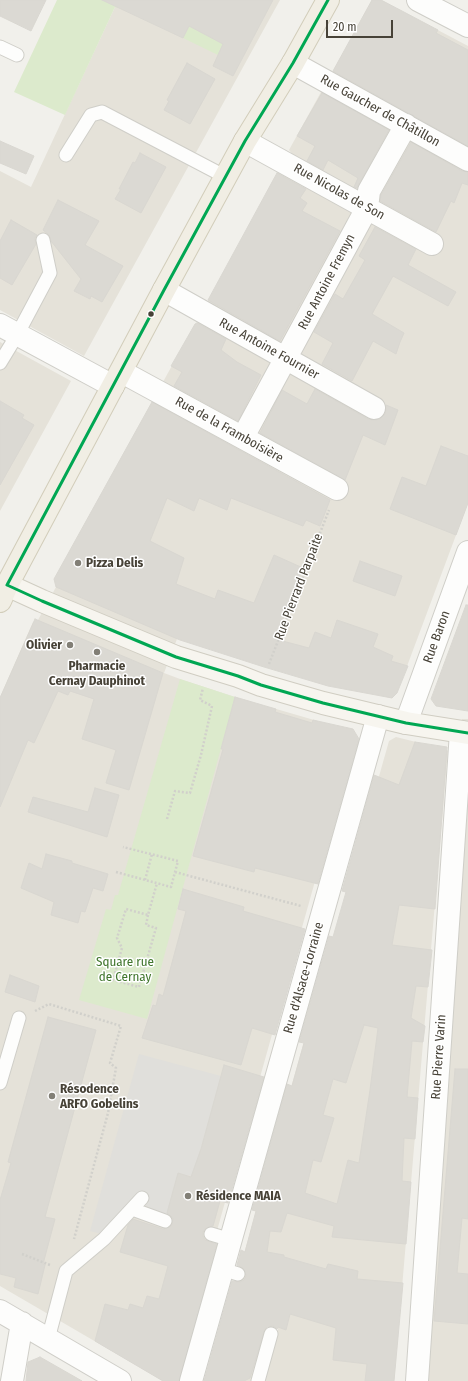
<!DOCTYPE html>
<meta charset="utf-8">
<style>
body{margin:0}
#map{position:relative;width:468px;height:1381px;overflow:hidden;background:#f1f0eb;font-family:"Fira Sans Condensed",sans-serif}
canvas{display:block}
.scale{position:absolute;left:326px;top:20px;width:67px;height:18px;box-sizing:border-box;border:2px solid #474237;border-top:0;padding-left:5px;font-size:12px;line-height:14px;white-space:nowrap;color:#474237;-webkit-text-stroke:3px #fff;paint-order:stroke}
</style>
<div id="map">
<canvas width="468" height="1381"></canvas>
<div class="scale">20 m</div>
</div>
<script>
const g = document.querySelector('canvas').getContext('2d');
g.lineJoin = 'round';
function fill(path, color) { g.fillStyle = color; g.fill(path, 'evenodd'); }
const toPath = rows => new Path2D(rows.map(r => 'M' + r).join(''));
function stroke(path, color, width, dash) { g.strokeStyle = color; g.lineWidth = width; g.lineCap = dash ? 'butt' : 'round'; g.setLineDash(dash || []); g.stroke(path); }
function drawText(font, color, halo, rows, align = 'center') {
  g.font = font + ' "Fira Sans Condensed",sans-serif'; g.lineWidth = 3; g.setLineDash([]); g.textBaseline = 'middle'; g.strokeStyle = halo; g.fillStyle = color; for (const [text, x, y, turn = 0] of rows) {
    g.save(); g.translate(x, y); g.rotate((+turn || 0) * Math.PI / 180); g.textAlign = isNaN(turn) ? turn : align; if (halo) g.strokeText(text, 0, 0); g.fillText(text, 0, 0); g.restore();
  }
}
fill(toPath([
 [102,0,280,0,84,356,0,310,0,171,31,187,115,7],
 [372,0,381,0,468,46,468,503,397,693,392,698,325,685,177,639,164,673,180,679,235,697,321,722,353,729,356,735,204,1277,163,1381,0,1286,0,697,33,622,38,620,56,587,54,579,195,324,200,322,209,304,208,301,278,171,293,155,289,150,321,92,327,90,330,77],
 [0,342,71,381,0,511],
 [462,719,468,719,468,1381,423,1381],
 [396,737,424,744,444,747,448,751,394,1381,263,1381,278,1329,267,1326,252,1381,208,1381,389,741]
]), '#e5e2d9');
fill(toPath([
 [57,0,122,0,118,8,115,7,65,115,14,92],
 [194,0,216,19,207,35,223,44,218,55,183,38,197,11],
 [180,679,235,697,147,1019,79,1000,106,909,111,910,115,895,118,895]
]), '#dceacc');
fill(toPath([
 [139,1054,221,1076,193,1176,178,1174,167,1215,138,1210,114,1237,90,1231]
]), '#e0dfdb');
const building = toPath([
 [0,0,46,0,31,31,0,16,0,0],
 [102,0,273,0,233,76,213,66,223,44,189,26,183,38,102,0],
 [372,0,381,0,402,11,438,30,436,33,468,50,468,146,333,71,372,0],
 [187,63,215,79,190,124,164,110,169,101,167,100,187,63],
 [322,93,389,130,357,188,354,187,358,178,328,160,323,170,307,161,315,146,297,136,322,93],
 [0,141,34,156,26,174,0,163,0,141],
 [411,142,462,171,468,172,468,185,462,183,454,203,451,201,436,232,380,201,381,195,411,142],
 [140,153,166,167,141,213,115,199,121,189,119,189,133,162,135,163,140,153],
 [277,173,306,189,300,198,307,203,302,211,340,231,280,341,208,300,277,173],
 [58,200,99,221,85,245,123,266,102,302,91,296,90,299,74,291,81,279,51,241,49,235,43,230,58,200],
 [11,220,37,235,35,238,36,244,12,285,0,278,0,241,11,220],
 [375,227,416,249,408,265,456,292,448,306,393,276,372,314,404,333,400,342,396,354,373,341,352,381,322,364,333,343,314,332,335,294,343,299,365,260,359,256,375,227],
 [197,323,226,339,221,350,237,362,261,375,238,421,174,386,182,372,171,366,195,324,197,323],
 [315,389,368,419,374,420,380,419,385,414,386,408,386,405,398,410,385,445,363,435,345,480,260,433,282,390,307,404,315,389],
 [0,401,24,415,22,418,34,425,0,485,0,401],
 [152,402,330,500,320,526,306,520,303,526,231,498,227,510,199,498,194,511,167,498,150,541,184,558,176,584,215,599,218,590,254,603,274,555,303,568,275,639,309,648,315,632,331,638,337,620,378,634,373,647,393,656,391,661,408,666,397,693,392,698,328,686,264,667,180,640,56,587,54,579,152,402],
 [441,446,468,456,468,503,456,535,390,509,402,477,426,486,441,446],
 [360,561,402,576,395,596,353,581,360,561],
 [466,605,468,605,468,711,436,706,431,699,466,605],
 [35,619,163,673,129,790,106,783,116,750,82,739,94,699,70,691,68,695,58,691,34,743,28,740,0,807,0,698,35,619],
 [235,697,276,709,275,712,312,723,313,720,353,729,359,739,318,884,255,868,254,872,193,856,223,749,221,749,235,697],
 [415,742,447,747,435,909,399,905,392,945,432,950,428,987,416,986,411,1018,425,1026,423,1042,412,1041,407,1097,418,1098,415,1139,404,1138,402,1181,411,1182,406,1244,332,1237,334,1226,287,1213,281,1232,270,1231,267,1252,284,1255,284,1257,326,1269,328,1264,358,1271,357,1279,403,1283,394,1381,365,1381,367,1364,333,1360,336,1328,290,1314,286,1330,278,1327,277,1329,273,1326,267,1327,265,1329,250,1378,244,1381,204,1381,232,1281,240,1282,244,1280,246,1276,244,1269,237,1265,241,1250,245,1252,256,1211,252,1210,287,1084,292,1086,304,1043,299,1042,329,936,333,937,346,892,342,891,374,775,399,785,415,742],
 [364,1025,378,1028,370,1090,359,1163,348,1160,337,1204,305,1193,313,1160,321,1162,334,1118,323,1115,333,1079,346,1083,364,1025],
 [95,788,119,795,107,837,28,812,33,797,88,812,95,788],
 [46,854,72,861,72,863,108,874,103,891,93,888,85,912,81,911,78,923,51,915,54,902,21,888,29,863,42,869,46,854],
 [183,889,244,907,243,911,305,929,275,1035,252,1028,241,1065,142,1038,153,1005,156,1006,159,994,163,996,186,911,178,909,183,889],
 [10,975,39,986,35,1002,5,992,10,975],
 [48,1017,96,1030,45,1217,55,1219,43,1264,45,1265,38,1294,14,1287,16,1278,0,1274,0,1200,11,1163,8,1162,48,1017],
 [224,1065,264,1077,228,1203,220,1201,213,1226,206,1228,203,1232,203,1236,205,1240,217,1244,179,1381,163,1381,95,1341,105,1304,128,1310,130,1304,143,1308,147,1296,159,1299,168,1266,120,1252,128,1225,133,1219,163,1229,170,1227,172,1224,173,1219,171,1216,167,1213,178,1173,191,1177,201,1149,224,1065],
 [455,1069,468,1069,468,1219,462,1218,457,1273,468,1274,468,1324,434,1321,455,1069],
 [40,1357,82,1381,26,1381,28,1362,40,1357]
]);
fill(building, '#dbd9d3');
stroke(building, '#d9d7d1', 1);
const service = toPath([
 [0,47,17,55],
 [66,155,91,115,102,112,226,177],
 [0,363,17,335,50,273,43,240],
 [0,1083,19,1018],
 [132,1209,165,1221],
 [211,1234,231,1240],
 [222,1269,238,1274],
 [48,1339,66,1271,104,1239,142,1198],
 [258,1381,271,1334]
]);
const minor = toPath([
 [418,0,468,26],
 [293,63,468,160],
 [245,141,432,244],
 [164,290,374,408],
 [0,325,113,386],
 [122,372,337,489],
 [243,437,367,208,369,191,406,125],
 [406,723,468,552],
 [0,1311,120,1381],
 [12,1381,22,1323],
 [191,1381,378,716],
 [417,1381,461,732]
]);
const secondary = toPath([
 [7,585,42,601,176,657,238,676,261,685,323,703,406,723,468,733]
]);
const primary = toPath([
 [0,601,7,585,164,290,245,141,293,63,328,0]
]);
stroke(service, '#cfcec8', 15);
stroke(minor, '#cfcec8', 24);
stroke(secondary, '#d0cdc2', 24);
stroke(primary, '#d2cdba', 24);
stroke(toPath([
 [269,664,329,510],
 [167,819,175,791,190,793,201,755,212,706,200,700,203,688],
 [116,872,171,887,175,872,178,861,123,847],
 [175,872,301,906],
 [145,880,152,854],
 [148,915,146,925,156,928,139,987,113,980,122,948,117,938,126,909,148,915,157,883],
 [35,1011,49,1004,121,1026,110,1063,116,1068,108,1113,74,1239],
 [22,1254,50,1265]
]), '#d1d0cb', 2.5, [2, 2]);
stroke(service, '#fdfdfc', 13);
stroke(minor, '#fdfdfc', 22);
stroke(secondary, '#f7f5ef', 22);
stroke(primary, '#f1eee4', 22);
stroke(toPath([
 [7,585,164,290,245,141,293,63,328,0],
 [7,585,42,601,176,657,238,676,261,685,323,703,406,723,468,733]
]), '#00a753', 3);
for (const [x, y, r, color] of [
 [151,314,3.5,"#474237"],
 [78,563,4,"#827f76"],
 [70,645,4,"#827f76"],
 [97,652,4,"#827f76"],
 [52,1096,4,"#827f76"],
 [188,1196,4,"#827f76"]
]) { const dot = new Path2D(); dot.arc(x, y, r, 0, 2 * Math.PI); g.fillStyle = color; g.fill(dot); stroke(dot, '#fff', 1.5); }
drawText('13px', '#474237', '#fff', [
 ["Rue Gaucher de Châtillon",380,111,29],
 ["Rue Nicolas de Son",339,192,29],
 ["Rue Antoine Fremyn",327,282,-62],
 ["Rue Antoine Fournier",269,349,29],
 ["Rue de la Framboisière",229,430,29],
 ["Rue Pierrard Parpaite",299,587,-69],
 ["Rue Baron",437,637,-70],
 ["Rue d'Alsace-Lorraine",304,978,-74],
 ["Rue Pierre Varin",439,1057,-86]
]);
drawText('bold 13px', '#474237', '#fff', [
 ["Pizza Delis",86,563],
 ["Olivier",62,645,"right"],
 ["Pharmacie",97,666,"center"],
 ["Cernay Dauphinot",97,681,"center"],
 ["Résodence",60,1089],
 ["ARFO Gobelins",60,1104],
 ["Résidence MAIA",196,1196]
], 'left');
drawText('13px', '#41762d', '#fff', [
 ["Square rue",125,962],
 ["de Cernay",125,977]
]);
</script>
